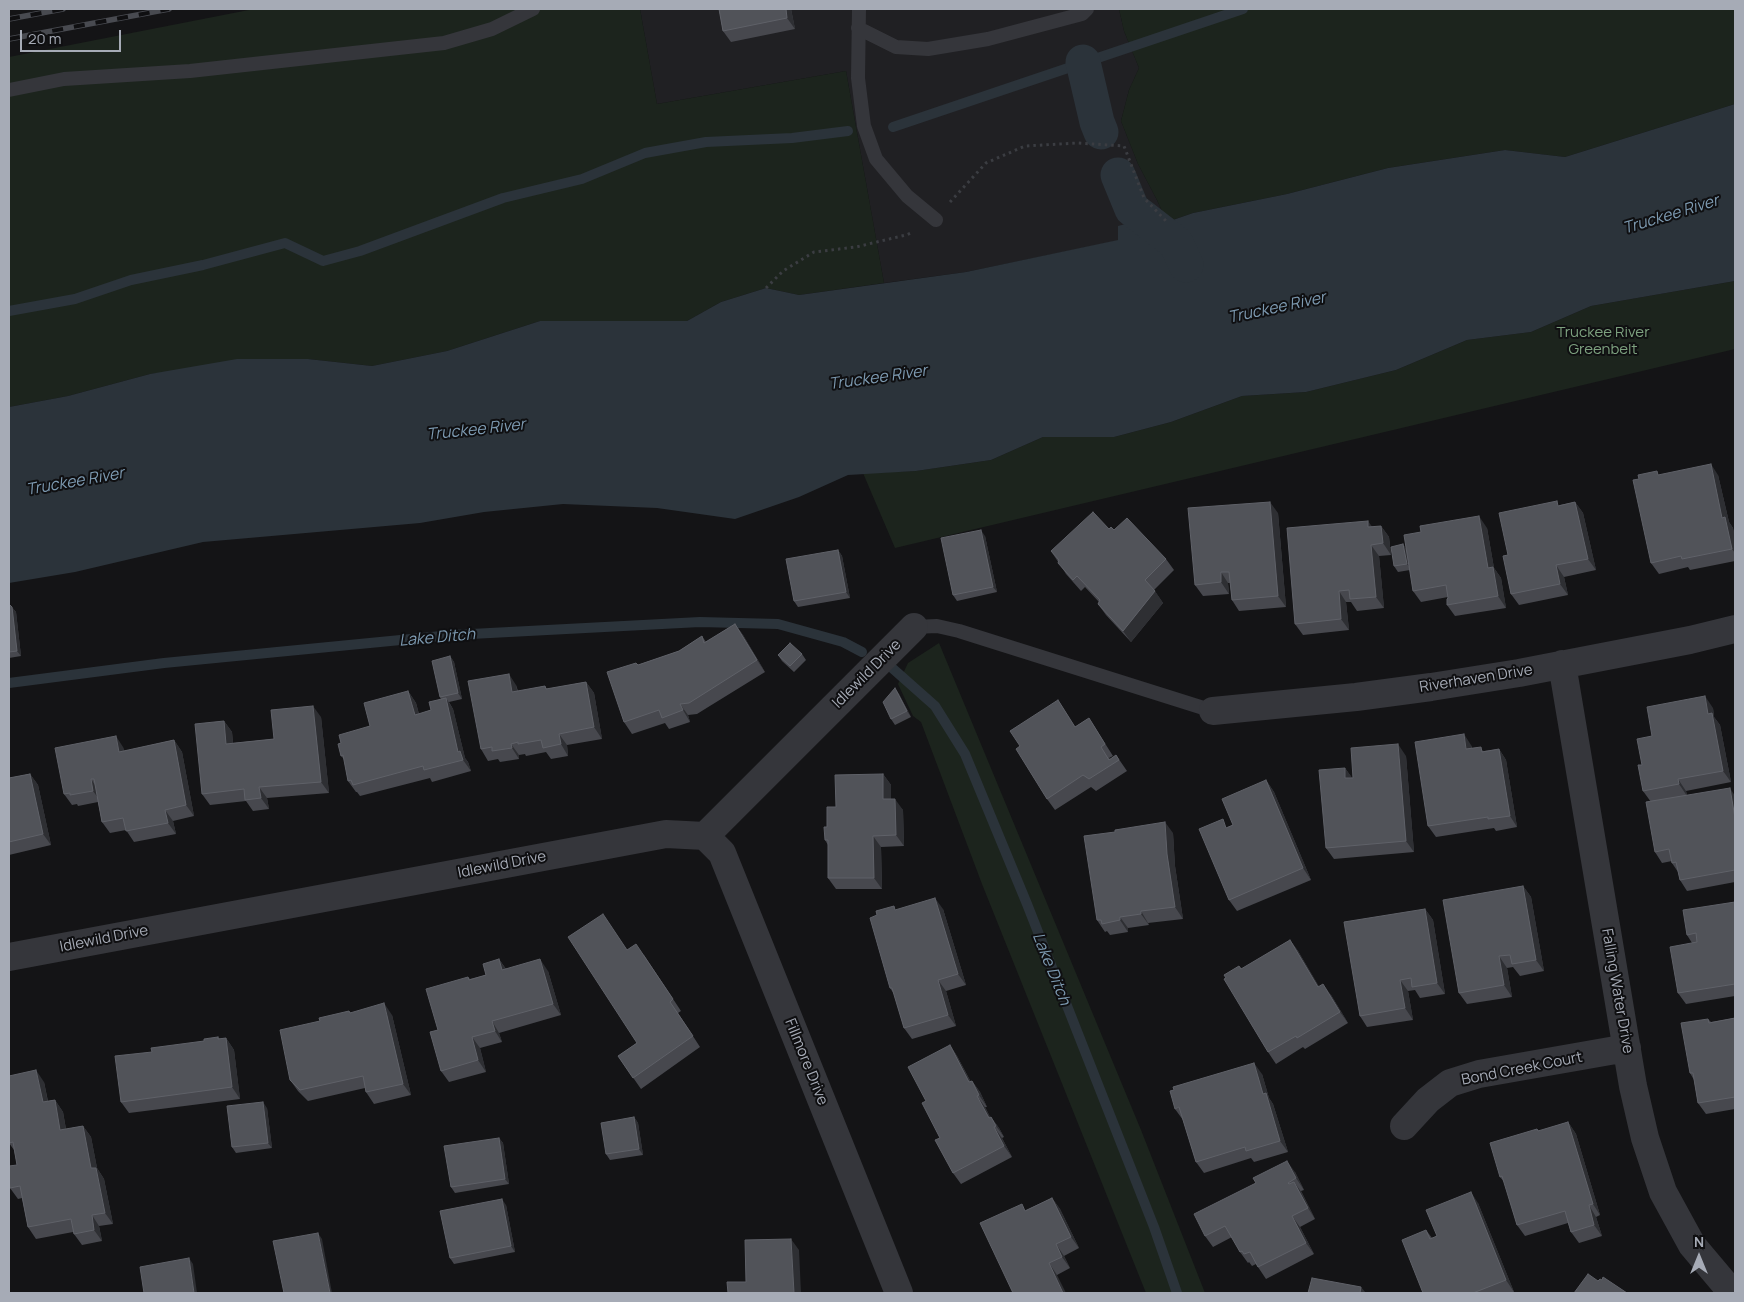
<!DOCTYPE html>
<style>
body{margin:0}
#map{position:relative;width:1744px;height:1302px;overflow:hidden;background:#141416;font-family:Manrope,sans-serif}
canvas{display:block}
.frame{position:absolute;inset:0;border:10px solid #a6abb6;pointer-events:none}
.north{position:absolute;left:1674px;top:1232px;width:50px;height:50px;-webkit-text-stroke:4px #0f0f11;paint-order:stroke;rotate:0deg;font-size:14px;font-weight:700;line-height:20px;text-align:center;color:#a6abb6}
.north::after{content:'';display:block;margin:auto;width:18px;height:22px;background:#a6abb6;clip-path:polygon(50% 0,100% 100%,50% 72%,0 100%)}
.scale{position:absolute;left:20px;top:30px;width:101px;height:22px;box-sizing:border-box;border:2px solid #a6abb6;border-top:0;padding-left:6px;font-size:15px;line-height:18px;white-space:nowrap;color:#a6abb6;-webkit-text-stroke:4px #0f0f11;paint-order:stroke}
</style>
<div id="map">
<canvas width="1744" height="1302"></canvas>
<div class="frame"></div>
<div class="north">N</div>
<div class="scale">20 m</div>
</div>
<script>
const g = document.querySelector('canvas').getContext('2d');
g.lineJoin = 'round';
function fill(path, color) { g.fillStyle = color; g.fill(path, 'evenodd'); }
const toPath = rows => new Path2D(rows.map(r => 'M' + r).join(''));
function stroke(path, color, width, dash) { g.strokeStyle = color; g.lineWidth = width; g.lineCap = dash ? 'butt' : 'round'; g.setLineDash(dash || []); g.stroke(path); }
function drawText(font, color, halo, rows, align = 'center') {
  g.font = font + ' Manrope,sans-serif'; g.lineWidth = 4; g.setLineDash([]); g.textBaseline = 'middle'; g.strokeStyle = halo; g.fillStyle = color; for (const [text, x, y, turn = 0] of rows) {
    g.save(); g.translate(x, y); g.rotate((+turn || 0) * Math.PI / 180); g.textAlign = isNaN(turn) ? turn : align; if (halo) g.strokeText(text, 0, 0); g.fillText(text, 0, 0); g.restore();
  }
}
fill(toPath([
 [640,9,1119,9,1124,31,1139,68,1129,90,1121,121,1138,164,1157,200,1167,222,1158,227,1155,232,1107,243,966,272,884,283,846,71,657,104]
]), '#202023');
fill(toPath([
 [254,9,640,9,657,104,846,71,884,283,799,295,766,288,721,302,687,321,540,321,447,351,372,366,308,359,150,374,68,396,9,407,9,57],
 [1119,9,1735,9,1735,104,1565,157,1505,150,1388,168,1287,194,1193,213,1167,222,1157,200,1138,164,1121,121,1129,90,1139,68,1124,31],
 [1735,281,1735,349,895,548,863,473,916,471,991,460,1043,437,1114,437,1171,422,1242,396,1306,392,1396,370,1467,340,1531,332,1591,306],
 [939,643,1141,1130,1205,1293,1146,1293,982,884,921,722,913,716,898,684,908,663]
]), '#1c241d');
fill(toPath([
 [1735,104,1735,281,1591,306,1531,332,1467,340,1396,370,1306,392,1242,396,1171,422,1114,437,1043,437,991,460,916,471,848,475,799,497,735,519,657,508,563,504,484,512,420,523,203,542,75,572,9,583,9,407,68,396,150,374,237,359,308,359,372,366,447,351,540,321,687,321,721,302,766,288,799,295,966,272,1118,240,1118,226,1137,221,1155,232,1158,227,1167,222,1193,213,1287,194,1388,168,1505,150,1565,157]
]), '#2b333a');
stroke(toPath([
 [893,127,1243,9],
 [9,311,75,299,131,280,203,265,285,243,323,261,360,251,503,198,582,179,645,153,706,142,792,138,848,131],
 [891,667,935,706,965,754,1027,904,1154,1227,1177,1293],
 [9,683,164,663,452,635,700,622,778,624,843,642,862,652]
]), '#2b333a', 10);
stroke(toPath([
 [1083,62,1097,122,1101,132],
 [1118,175,1132,209,1176,243,1186,265]
]), '#2b333a', 35);
stroke(toPath([
 [950,202,986,163,1025,146,1077,143,1124,146,1144,198,1167,222],
 [766,288,783,271,814,252,856,247,906,235,913,232]
]), '#3b3d42', 3, [2.5, 4]);
stroke(toPath([
 [859,9,858,78,864,126,876,159,907,196,936,220],
 [858,28,896,47,928,49,988,39,1082,14,1087,9],
 [9,90,64,79,190,71,444,43,492,29,533,9],
 [914,627,937,626,959,631,1213,711]
]), '#35363b', 14);
stroke(toPath([
 [1562,664,1633,1086,1645,1138,1663,1192,1692,1245,1724,1283,1735,1293],
 [1213,711,1356,697,1431,687,1519,673,1690,640,1735,629],
 [705,836,722,853,899,1293],
 [9,957,666,834,705,836,914,627],
 [1404,1126,1428,1100,1450,1083,1479,1074,1627,1048]
]), '#35363b', 28);
const rail = toPath([
 [9,19,63,9],
 [9,39,169,9]
]);
stroke(rail, '#484a50', 5.5);
stroke(rail, '#0f0f11', 4, [11]);
fill(toPath([
 [719,9,791,9,795,29,731,42,723,31],
 [1660,475,1718,475,1729,522,1733,528,1735,539,1735,561,1690,570,1688,567,1659,574,1651,563],
 [1575,502,1583,513,1596,570,1564,577,1568,595,1519,605,1511,594,1508,555,1560,505],
 [1278,513,1286,607,1239,611,1232,600,1230,583,1228,583,1229,594,1203,596,1195,585],
 [1381,526,1389,537,1391,555,1379,556,1384,608,1357,611,1351,602,1346,602,1349,630,1303,635,1295,624,1372,527],
 [1487,528,1494,568,1501,578,1506,608,1455,616,1447,605,1448,597,1421,602,1413,591,1410,570,1398,572,1394,566,1403,544,1406,549],
 [1109,529,1114,530,1166,559,1174,570,1154,590,1163,603,1131,642,1106,615,1098,604,1099,602,1085,587,1081,591,1066,574,1051,551],
 [985,536,997,592,957,601,953,595],
 [838,550,842,556,850,598,798,607,794,601],
 [9,604,16,612,21,656,9,658],
 [735,624,743,635,765,672,705,709,697,714,688,715,690,722,669,729,665,723,632,734,624,722,636,663,638,665,679,651,702,636,706,642],
 [802,654,806,660,794,672,782,661,778,655],
 [450,656,454,662,462,699,449,702,453,709,465,758,468,762,471,771,432,782,430,778,360,796,357,792,356,792,348,781,344,759,341,756,341,743,370,726,408,691,416,703,419,714,431,710,441,699,440,697],
 [586,682,594,693,602,739,567,745,568,756,551,759,546,752,526,756,525,754,519,755,519,759,500,762,498,759,488,761,481,749,516,685,518,691,545,686,547,689],
 [895,688,899,694,911,717,895,725,891,719],
 [1058,700,1075,727,1089,718,1113,756,1109,758,1110,759,1116,755,1127,771,1096,791,1091,787,1055,810,1047,799,1020,746],
 [1713,708,1714,717,1720,725,1731,782,1686,791,1687,795,1735,796,1735,882,1687,891,1680,880,1678,872,1672,863,1672,861,1662,863,1655,852,1651,802,1643,791,1642,765,1652,736],
 [321,717,329,793,267,798,269,809,253,811,246,801,210,805,202,794,224,721,232,732,233,743,274,739],
 [174,740,182,752,194,816,173,821,176,834,134,842,126,830,110,833,102,822,98,802,78,806,77,804,72,805,64,794,123,747,124,751],
 [1471,745,1472,748,1484,751,1499,749,1506,760,1517,827,1496,831,1494,828,1436,837,1428,826],
 [1406,756,1414,852,1334,859,1326,848,1345,768,1352,778],
 [30,774,38,785,51,845,9,855,9,778],
 [883,774,891,785,891,799,903,810,904,846,881,847,882,889,836,889,828,878,828,845,825,840,836,807],
 [1266,780,1274,792,1311,880,1237,911,1229,900,1228,827,1233,825],
 [1173,833,1175,866,1183,919,1148,923,1149,925,1128,928,1128,932,1110,935,1107,931,1105,932,1097,920],
 [1523,886,1531,897,1544,971,1520,976,1513,967,1507,968,1512,997,1467,1004,1459,993],
 [1735,902,1735,996,1686,1004,1678,993,1692,943,1687,935],
 [943,909,966,985,946,991,956,1026,912,1039,904,1028,894,994,890,988,897,910],
 [1425,909,1433,920,1445,994,1420,998,1415,990,1408,991,1413,1020,1367,1027,1360,1016],
 [1290,940,1298,951,1319,987,1331,995,1348,1023,1305,1049,1303,1047,1276,1064,1268,1052,1239,966,1242,969],
 [627,950,644,955,681,1011,678,1013,700,1047,641,1089,618,1056,637,1043],
 [499,959,506,969,548,971,561,1015,499,1033,502,1042,480,1048,486,1072,449,1082,441,1071,438,1030,468,977,470,979,486,975],
 [349,1011,351,1013,392,1015,411,1095,374,1104,366,1092,365,1088,308,1101,298,1091,290,1080,320,1021],
 [1735,1018,1735,1109,1706,1114,1698,1103,1694,1080,1690,1073,1708,1019,1711,1022],
 [218,1037,220,1039,226,1038,234,1050,240,1099,129,1113,121,1102,152,1052,204,1041],
 [950,1045,957,1056,971,1082,972,1081,980,1092,987,1107,985,1107,990,1117,991,1117,999,1128,1004,1137,1002,1138,1012,1157,961,1184,953,1173,926,1101],
 [1262,1074,1269,1098,1273,1104,1288,1152,1254,1162,1251,1158,1204,1173,1196,1162,1183,1120,1175,1109],
 [44,1082,48,1101,55,1100,63,1112,66,1129,83,1126,91,1137,97,1168,104,1179,113,1224,99,1226,102,1241,82,1245,74,1234,73,1232,36,1239,28,1227,22,1198,18,1199,10,1188,17,1165,14,1150,9,1143],
 [267,1108,272,1148,236,1153,232,1147],
 [634,1117,638,1123,643,1155,610,1160,606,1154],
 [1568,1122,1576,1134,1600,1215,1596,1217,1602,1236,1579,1243,1571,1232,1568,1223,1525,1236,1517,1225,1505,1183,1500,1177,1537,1129,1539,1131],
 [499,1138,503,1143,509,1184,455,1193,451,1187],
 [1295,1172,1304,1190,1301,1191,1315,1219,1300,1227,1314,1254,1266,1279,1256,1264,1252,1266,1249,1262,1248,1263,1240,1252,1232,1237,1213,1247,1205,1236],
 [1052,1198,1060,1209,1079,1248,1064,1256,1070,1268,1057,1275,1013,1293,1026,1210],
 [1478,1203,1514,1292,1510,1293,1423,1293,1426,1230,1432,1238,1437,1236],
 [506,1205,515,1252,454,1264,450,1258]
]), '#47484e');
fill(toPath([
 [786,9,791,9,795,29,787,18],
 [1711,464,1718,475,1729,522,1733,528,1735,539,1735,553,1732,549,1722,518],
 [1270,502,1278,513,1286,607,1278,596],
 [1575,502,1583,513,1596,570,1588,559],
 [1479,516,1487,528,1494,568,1501,578,1506,608,1498,596,1488,568],
 [1368,521,1376,532,1368,527],
 [1381,526,1389,537,1391,555,1383,543],
 [981,530,985,536,997,592,993,587],
 [1403,544,1407,550,1411,569,1407,564],
 [1371,545,1379,556,1384,608,1376,597],
 [838,550,842,556,850,598,846,592],
 [1556,565,1564,577,1568,595,1560,584],
 [1221,572,1228,583,1229,594,1221,582],
 [1155,591,1163,603,1131,642,1123,631],
 [1339,591,1346,602,1349,630,1341,619],
 [12,607,16,612,21,656,17,651],
 [735,624,743,635,765,672,757,660],
 [450,656,454,662,462,699,458,693],
 [509,674,516,685,520,704,512,692],
 [586,682,594,693,602,739,594,727],
 [895,688,899,694,911,717,907,711],
 [408,691,416,703,422,726,415,715],
 [1705,696,1713,708,1714,717,1720,725,1731,782,1723,771,1708,714],
 [446,698,453,709,465,758,468,762,471,771,463,760,458,752],
 [680,704,688,715,690,722,683,710],
 [313,706,321,717,329,793,321,782],
 [224,721,232,732,234,755,226,744],
 [559,734,567,745,568,756,561,744],
 [1464,734,1471,745,1474,760,1466,749],
 [116,736,123,747,127,763,119,752],
 [174,740,182,752,194,816,186,805],
 [511,744,519,755,519,759,512,748],
 [1398,744,1406,756,1414,852,1406,841],
 [1499,749,1506,760,1517,827,1510,816],
 [1345,768,1353,779,1345,778],
 [30,774,38,785,51,845,43,834],
 [883,774,891,785,891,810,883,799],
 [91,779,99,791,101,802,93,791],
 [1678,779,1686,791,1687,796,1679,784],
 [1266,780,1274,792,1311,880,1303,868],
 [259,787,267,798,269,809,261,798],
 [1730,788,1735,796,1735,818],
 [895,799,903,810,904,846,896,835],
 [165,810,173,821,176,834,168,823],
 [1165,822,1173,833,1175,866,1183,919,1175,907,1167,854],
 [873,836,881,847,882,889,874,878],
 [1523,886,1531,897,1544,971,1536,960],
 [935,898,943,909,966,985,958,974],
 [1425,909,1433,920,1445,994,1437,983],
 [1141,911,1148,923,1149,925,1141,914],
 [1120,917,1128,928,1128,932,1120,920],
 [1290,940,1298,951,1326,998,1318,987],
 [1499,956,1507,968,1512,997,1504,985],
 [499,959,507,971,502,970],
 [540,959,548,971,561,1015,553,1004],
 [938,980,946,991,956,1026,948,1015],
 [1400,980,1408,991,1413,1020,1405,1008],
 [1323,984,1331,995,1348,1023,1340,1012],
 [384,1003,392,1015,411,1095,403,1084],
 [492,1021,499,1033,502,1042,495,1031],
 [472,1037,480,1048,486,1072,478,1060],
 [226,1038,234,1050,240,1099,232,1087],
 [950,1045,957,1056,977,1094,969,1082],
 [1254,1063,1262,1074,1269,1098,1273,1104,1288,1152,1280,1141,1263,1094],
 [36,1070,44,1082,50,1113,43,1102],
 [972,1081,980,1092,987,1107,979,1095],
 [977,1096,985,1107,995,1126,989,1118],
 [55,1100,63,1112,68,1142,60,1130],
 [263,1102,267,1108,272,1148,268,1143],
 [634,1117,638,1123,643,1155,639,1149],
 [991,1117,999,1128,1004,1137,996,1126],
 [1568,1122,1576,1134,1600,1215,1593,1204],
 [83,1126,91,1137,97,1168,104,1179,113,1224,105,1213,91,1168],
 [994,1127,1002,1138,1012,1157,1004,1146],
 [499,1138,503,1143,509,1184,505,1179],
 [1287,1161,1295,1172,1304,1190,1296,1178],
 [1294,1182,1302,1193,1315,1219,1308,1208],
 [1471,1192,1478,1203,1514,1292,1506,1280],
 [1052,1198,1060,1209,1079,1248,1071,1237],
 [502,1199,506,1205,515,1252,511,1246],
 [1589,1205,1596,1217,1602,1236,1594,1225],
 [92,1215,99,1226,102,1241,94,1230],
 [1292,1216,1300,1227,1314,1254,1306,1243],
 [318,1233,322,1239,332,1293,330,1293],
 [791,1239,799,1250,801,1293,794,1293],
 [1056,1244,1064,1256,1070,1268,1062,1257],
 [189,1258,193,1264,197,1293,194,1293],
 [1049,1263,1057,1275,1066,1293,1063,1293],
 [1361,1287,1366,1293,1360,1293]
]), '#2e2f33');
const building = toPath([
 [719,9,786,9,787,18,723,31,719,9],
 [1711,464,1722,518,1725,517,1732,549,1682,559,1681,556,1651,563,1633,480,1639,479,1638,475,1657,471,1658,475,1711,464],
 [1557,501,1558,506,1575,502,1588,559,1556,565,1560,584,1511,594,1503,556,1508,555,1499,513,1557,501],
 [1270,502,1278,596,1232,600,1229,572,1221,572,1221,582,1195,585,1188,508,1270,502],
 [1093,512,1109,529,1111,527,1114,530,1127,518,1166,559,1145,580,1155,591,1123,631,1098,604,1100,600,1077,576,1073,580,1058,563,1059,560,1051,551,1093,512],
 [1479,516,1488,568,1493,567,1498,596,1447,605,1447,599,1448,598,1446,585,1413,591,1404,535,1421,532,1420,526,1479,516],
 [1368,521,1368,527,1381,526,1383,543,1371,545,1376,597,1350,599,1349,590,1339,591,1341,619,1295,624,1287,528,1368,521],
 [981,530,993,587,953,595,941,538,981,530],
 [1403,544,1407,564,1394,566,1391,547,1403,544],
 [838,550,846,592,794,601,786,559,838,550],
 [9,604,12,607,17,651,9,652,9,604],
 [735,624,757,660,697,698,689,703,680,704,683,710,662,718,659,710,624,722,607,672,636,663,638,665,679,651,702,636,704,643,735,624],
 [790,643,802,654,790,666,778,655,790,643],
 [450,656,458,693,440,697,432,661,450,656],
 [509,674,512,692,545,686,546,689,586,682,594,727,559,734,561,744,543,748,541,740,518,744,518,742,511,744,512,748,492,751,492,747,481,749,468,681,509,674],
 [895,688,907,711,891,719,883,702,895,688],
 [408,691,415,715,431,710,429,702,446,698,458,752,460,751,463,760,424,770,423,766,353,785,351,780,348,781,343,755,341,756,338,744,341,743,339,735,370,726,364,703,408,691],
 [1705,696,1708,714,1712,713,1723,771,1678,779,1679,784,1643,791,1638,765,1642,765,1637,739,1652,736,1647,707,1705,696],
 [1058,700,1075,727,1089,718,1105,744,1101,747,1109,760,1116,755,1119,760,1089,779,1083,775,1047,799,1016,749,1020,746,1010,731,1058,700],
 [313,706,321,782,259,787,261,798,245,800,244,789,202,794,195,724,224,721,226,744,274,739,271,710,313,706],
 [1464,734,1466,749,1481,747,1482,752,1499,749,1510,816,1488,819,1488,817,1428,826,1415,742,1464,734],
 [116,736,119,752,174,740,186,805,165,810,168,823,126,831,123,818,102,822,94,779,91,779,93,791,70,795,70,793,64,794,55,748,116,736],
 [1398,744,1406,841,1326,848,1319,770,1345,768,1345,778,1353,778,1351,748,1398,744],
 [30,774,43,834,9,842,9,778,30,774],
 [883,774,883,799,895,799,896,835,873,836,874,878,828,878,828,840,825,840,824,827,827,827,827,807,836,807,835,775,883,774],
 [1266,780,1303,868,1229,900,1199,829,1223,819,1226,828,1233,825,1222,799,1266,780],
 [1730,788,1735,818,1735,870,1680,880,1676,862,1672,863,1669,849,1655,852,1646,802,1730,788],
 [1165,822,1167,854,1175,907,1141,911,1141,914,1120,917,1120,920,1102,924,1101,920,1097,920,1084,836,1115,832,1115,830,1165,822],
 [1523,886,1536,960,1512,964,1510,955,1499,956,1504,985,1459,993,1443,900,1523,886],
 [935,898,958,974,938,980,948,1015,904,1028,892,988,890,988,870,918,877,915,876,911,894,906,895,910,935,898],
 [1735,902,1735,984,1678,993,1670,947,1697,942,1696,933,1687,935,1683,910,1735,902],
 [1425,909,1437,983,1412,987,1411,978,1400,980,1405,1008,1360,1016,1344,922,1425,909],
 [603,914,627,950,636,944,673,999,670,1002,693,1036,633,1078,618,1056,637,1043,568,937,603,914],
 [1290,940,1318,987,1323,984,1340,1012,1297,1038,1296,1036,1268,1052,1224,979,1226,978,1224,975,1239,966,1241,969,1290,940],
 [499,959,502,970,540,959,553,1004,492,1021,495,1031,472,1037,478,1060,441,1071,430,1032,438,1030,426,989,468,977,469,980,486,975,483,964,499,959],
 [384,1003,403,1084,366,1092,363,1076,300,1090,290,1080,280,1030,320,1021,319,1018,349,1011,350,1013,384,1003],
 [1735,1018,1735,1097,1698,1103,1693,1073,1690,1073,1681,1023,1708,1019,1709,1023,1735,1018],
 [218,1037,218,1039,226,1038,232,1087,121,1102,115,1056,152,1052,151,1048,204,1041,204,1039,218,1037],
 [950,1045,969,1082,972,1081,979,1095,977,1096,989,1118,991,1117,996,1126,994,1127,1004,1146,953,1173,935,1140,940,1138,922,1103,926,1101,908,1067,950,1045],
 [1254,1063,1263,1094,1266,1093,1280,1141,1246,1151,1245,1147,1196,1162,1179,1107,1175,1109,1170,1091,1174,1090,1173,1087,1254,1063],
 [36,1070,43,1102,55,1100,60,1130,83,1126,91,1168,96,1168,105,1213,92,1215,94,1230,74,1234,71,1219,28,1227,20,1186,10,1188,9,1180,9,1166,17,1165,13,1142,9,1143,9,1076,36,1070],
 [263,1102,268,1143,232,1147,227,1106,263,1102],
 [634,1117,639,1149,606,1154,601,1123,634,1117],
 [1568,1122,1593,1204,1589,1205,1594,1225,1571,1232,1565,1211,1517,1225,1502,1176,1500,1177,1490,1143,1537,1129,1538,1131,1568,1122],
 [499,1138,505,1179,451,1187,444,1146,499,1138],
 [1287,1161,1296,1178,1288,1183,1289,1184,1294,1182,1308,1208,1292,1216,1306,1243,1258,1267,1250,1252,1244,1254,1242,1251,1240,1252,1225,1226,1205,1236,1194,1214,1256,1183,1253,1178,1287,1161],
 [1471,1192,1506,1280,1473,1293,1423,1293,1402,1240,1426,1230,1430,1239,1437,1236,1426,1210,1471,1192],
 [1052,1198,1071,1237,1056,1244,1062,1257,1049,1263,1063,1293,1013,1293,980,1223,1022,1204,1025,1211,1052,1198],
 [502,1199,511,1246,450,1258,440,1211,502,1199],
 [318,1233,330,1293,284,1293,273,1241,318,1233],
 [791,1239,794,1293,728,1293,727,1282,746,1282,745,1240,791,1239],
 [189,1258,194,1293,144,1293,140,1267,189,1258],
 [1588,1274,1598,1281,1600,1279,1602,1280,1603,1277,1627,1293,1574,1293,1588,1274],
 [1312,1278,1361,1287,1360,1293,1308,1293,1312,1278]
]);
fill(building, '#515359');
stroke(building, '#5f6168', 1);
drawText('15px', '#7da17f', '#0f0f11', [
 ["Truckee River",1603,333],
 ["Greenbelt",1603,350]
]);
drawText('15px', '#a6abb6', '#0f0f11', [
 ["Idlewild Drive",867,674,-45],
 ["Riverhaven Drive",1476,679,-9],
 ["Idlewild Drive",502,865,-11],
 ["Idlewild Drive",104,939,-11],
 ["Falling Water Drive",1617,991,80],
 ["Fillmore Drive",806,1062,68],
 ["Bond Creek Court",1522,1069,-11]
]);
drawText('italic 16px', '#7d9ab1', '#0f0f11', [
 ["Truckee River",1671,215,-17],
 ["Truckee River",1277,308,-12],
 ["Truckee River",878,378,-8],
 ["Truckee River",476,430,-6],
 ["Truckee River",75,482,-10],
 ["Lake Ditch",437,638,-5],
 ["Lake Ditch",1051,969,68]
]);
</script>
